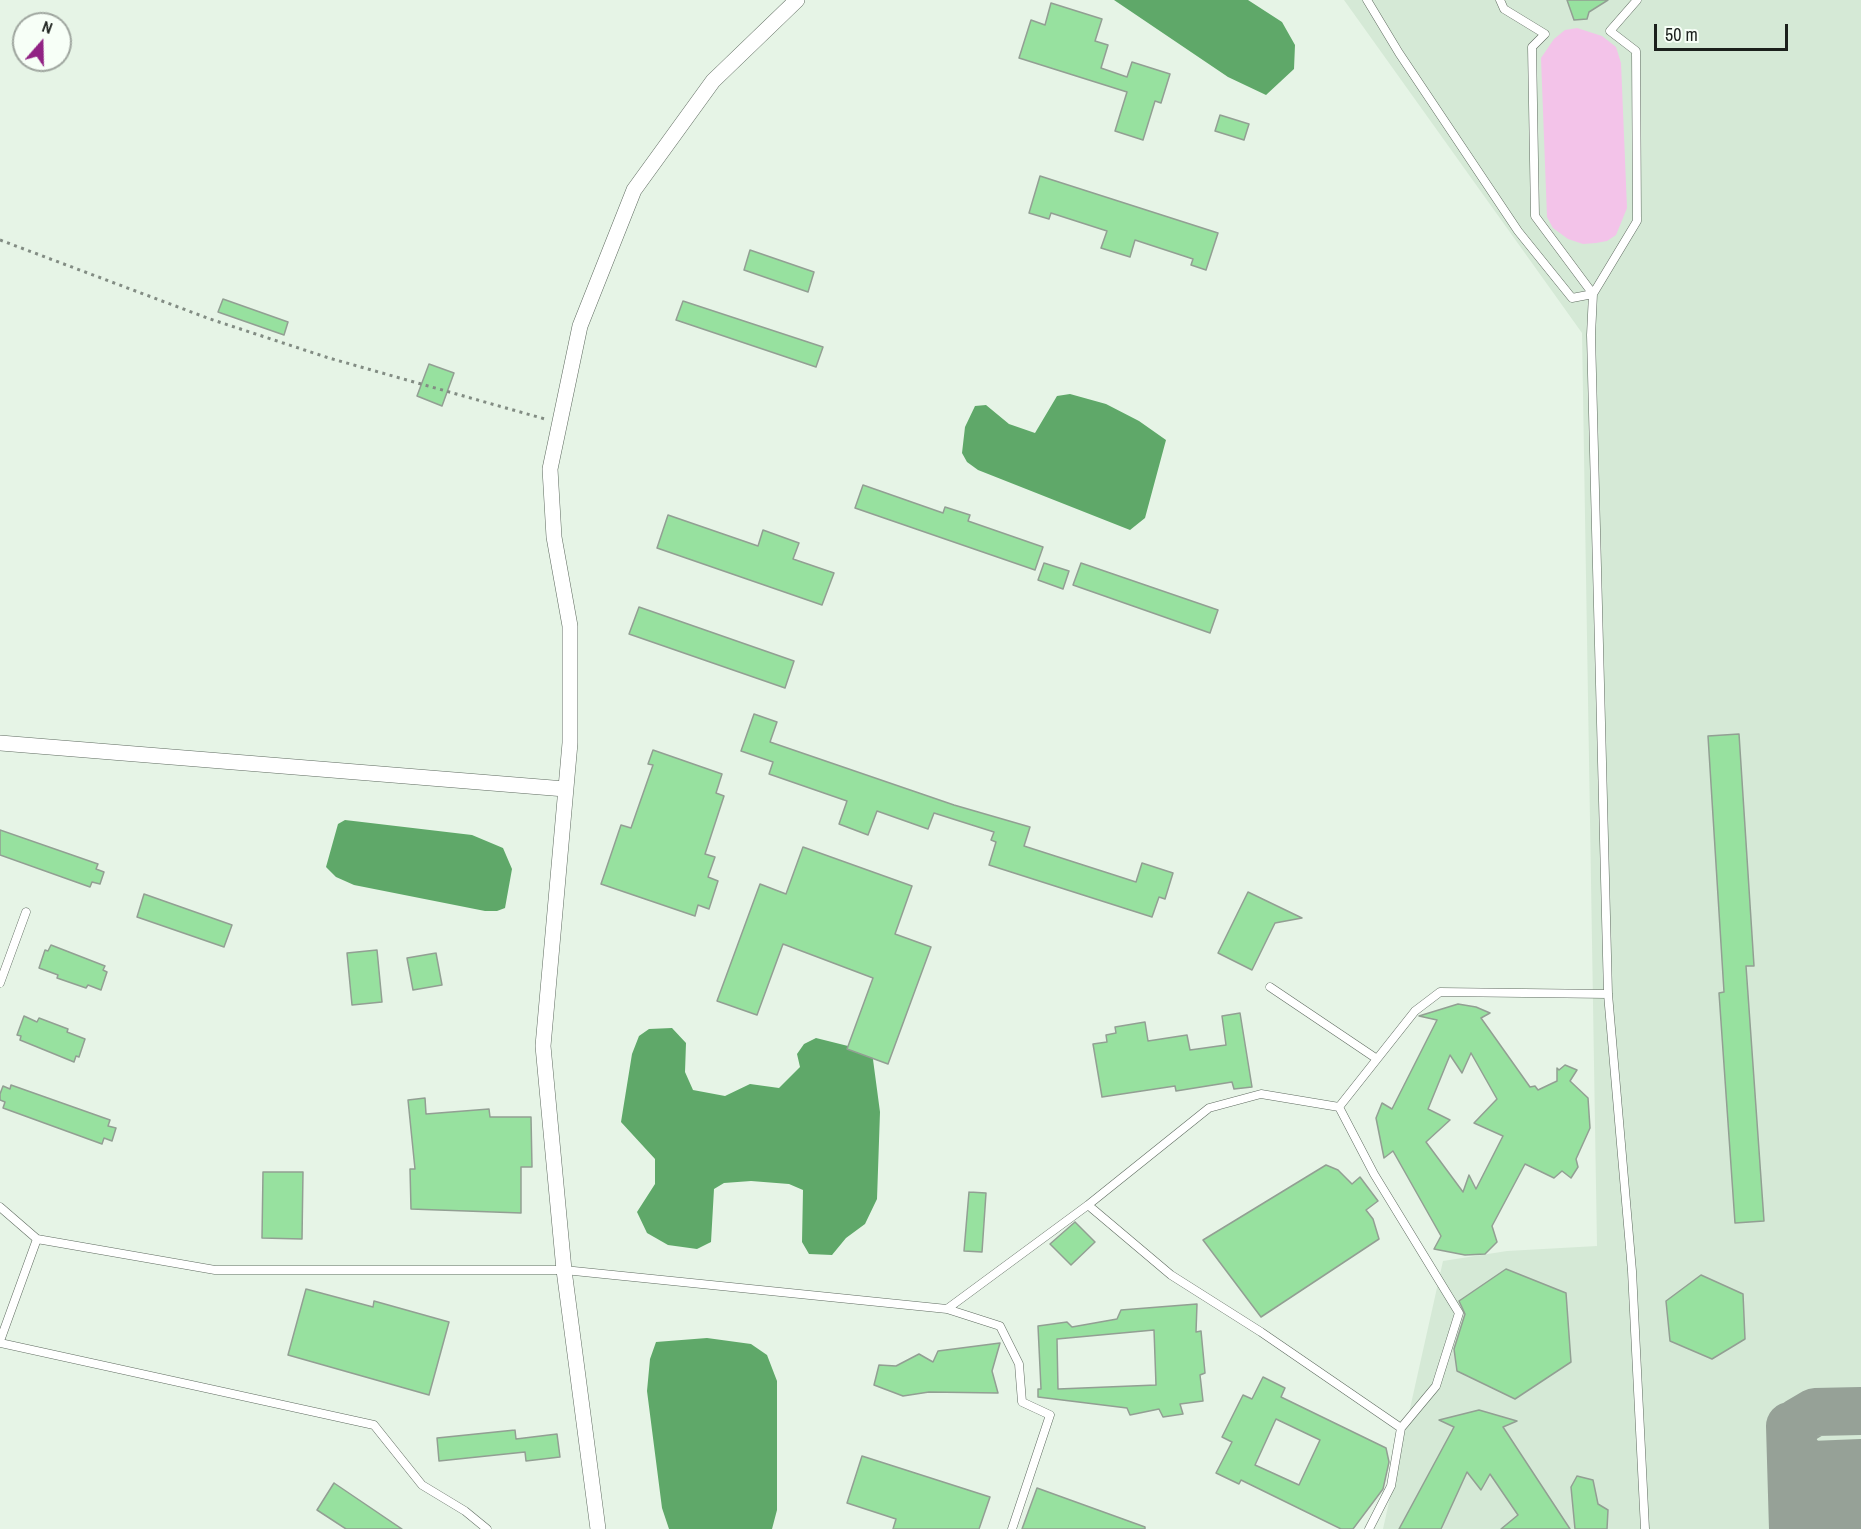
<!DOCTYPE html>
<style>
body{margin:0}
#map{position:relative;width:1861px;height:1529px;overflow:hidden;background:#e6f4e6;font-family:"Archivo Narrow",sans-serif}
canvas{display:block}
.north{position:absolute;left:12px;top:12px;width:60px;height:60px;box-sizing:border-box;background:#f7fff7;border:2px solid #9fa69f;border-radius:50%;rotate:20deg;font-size:16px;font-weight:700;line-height:24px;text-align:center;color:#1b201c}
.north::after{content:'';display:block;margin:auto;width:21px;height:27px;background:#912384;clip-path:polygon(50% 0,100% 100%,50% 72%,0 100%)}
.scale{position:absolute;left:1654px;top:24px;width:134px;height:27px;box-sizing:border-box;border:3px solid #1b201c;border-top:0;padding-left:8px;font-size:18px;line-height:21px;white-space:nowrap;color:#1b201c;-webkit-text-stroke:4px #f7fff7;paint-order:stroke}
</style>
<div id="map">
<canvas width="1861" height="1529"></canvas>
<div class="north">N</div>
<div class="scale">50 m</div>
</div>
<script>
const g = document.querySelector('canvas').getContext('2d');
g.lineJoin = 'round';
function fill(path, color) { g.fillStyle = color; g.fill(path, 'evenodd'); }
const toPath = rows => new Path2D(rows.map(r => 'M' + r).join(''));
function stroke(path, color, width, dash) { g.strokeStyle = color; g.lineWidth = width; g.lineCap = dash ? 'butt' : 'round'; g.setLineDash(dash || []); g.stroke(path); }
fill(toPath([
 [1344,0,1861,0,1861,1529,1383,1529,1443,1261,1507,1251,1597,1246,1582,333]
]), '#d5e9d6');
fill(toPath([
 [1577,28,1602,36,1616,47,1621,63,1627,208,1616,235,1607,241,1596,243,1583,244,1568,239,1553,228,1547,217,1541,58,1554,39,1565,30]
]), '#f3c3e9');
fill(toPath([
 [1114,0,1248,0,1282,22,1295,45,1294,69,1266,95,1228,77],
 [1070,394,1106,404,1139,421,1166,440,1145,518,1130,530,978,470,967,462,962,453,965,427,975,406,986,405,1009,424,1035,433,1057,396],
 [345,820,472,835,503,848,512,869,505,908,497,911,485,911,354,885,336,877,326,867,338,824],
 [672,1028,686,1043,685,1072,693,1090,725,1096,750,1084,779,1088,800,1067,797,1054,804,1044,816,1038,872,1052,880,1112,877,1199,865,1224,846,1238,832,1255,809,1254,802,1242,803,1190,789,1184,751,1181,724,1183,714,1189,711,1242,697,1249,668,1245,647,1233,637,1212,655,1184,655,1159,621,1122,632,1054,639,1036,649,1029],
 [707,1338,751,1344,767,1355,777,1381,777,1510,772,1529,669,1529,662,1508,647,1391,650,1359,656,1342]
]), '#5fa869');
stroke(toPath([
 [1861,1411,1815,1412,1798,1422,1791,1440,1796,1455,1812,1465,1861,1463],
 [1790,1426,1793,1529],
 [1793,1529,1803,1516,1817,1512,1861,1511]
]), '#96a197', 48);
const building = toPath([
 [1567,0,1608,0,1589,12,1587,19,1574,20,1567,0],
 [1051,3,1102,19,1095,41,1108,45,1101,68,1127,77,1132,62,1170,74,1161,103,1155,101,1143,140,1115,131,1127,92,1019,58,1031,20,1045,25,1051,3],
 [1220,115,1249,124,1244,140,1215,131,1220,115],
 [1040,176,1218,233,1206,270,1191,265,1193,259,1135,240,1130,257,1101,248,1107,231,1051,213,1049,219,1029,213,1040,176],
 [750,250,814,272,808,292,744,270,750,250],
 [223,299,288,322,284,335,218,312,223,299],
 [683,301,823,347,816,367,676,320,683,301],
 [429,364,454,373,442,406,417,396,429,364],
 [863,485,943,513,945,507,970,515,968,521,1043,547,1035,570,855,508,863,485],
 [668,515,758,546,763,530,799,543,793,559,834,573,822,605,657,548,668,515],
 [1044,563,1069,571,1063,589,1038,580,1044,563],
 [1081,563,1218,610,1210,633,1073,585,1081,563],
 [639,607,794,661,785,688,629,634,639,607],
 [754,714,777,722,770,742,954,805,1030,827,1024,846,1136,882,1142,863,1173,873,1165,899,1159,897,1152,917,989,865,996,842,991,840,994,832,934,813,928,829,877,811,868,835,839,824,847,801,769,774,773,762,741,751,754,714],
 [1739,734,1754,966,1746,966,1764,1221,1735,1223,1719,993,1724,992,1708,736,1739,734],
 [653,750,722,774,716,793,724,796,705,854,715,857,708,877,718,881,709,909,698,905,695,916,601,884,621,825,631,828,653,765,648,764,653,750],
 [0,830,98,864,96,869,104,872,100,884,92,882,90,887,0,855,0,830],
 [803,847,912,886,895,934,931,947,888,1064,847,1049,873,978,783,944,757,1015,717,1001,760,884,786,894,803,847],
 [1248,892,1302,918,1275,923,1252,970,1218,953,1248,892],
 [144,894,232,925,224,947,137,917,144,894],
 [51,945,105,966,103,970,107,972,101,990,88,985,86,988,57,978,58,975,39,968,45,950,48,951,51,945],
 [377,950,382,1002,352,1005,347,953,377,950],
 [436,953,442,985,413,990,407,958,436,953],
 [1458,1004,1476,1007,1490,1013,1481,1018,1530,1087,1535,1086,1538,1090,1557,1081,1557,1068,1559,1070,1565,1065,1577,1070,1570,1081,1588,1098,1590,1128,1576,1159,1578,1167,1571,1178,1562,1171,1554,1178,1525,1164,1492,1226,1497,1242,1485,1254,1465,1255,1434,1249,1441,1236,1393,1151,1384,1158,1376,1118,1382,1103,1392,1109,1437,1020,1419,1016,1458,1004],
 [1471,1053,1497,1099,1474,1123,1503,1136,1476,1189,1469,1175,1463,1192,1426,1142,1450,1120,1428,1109,1450,1055,1462,1073,1471,1053],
 [1240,1013,1252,1087,1234,1089,1232,1082,1176,1091,1175,1086,1102,1097,1093,1044,1107,1042,1106,1035,1116,1033,1115,1027,1145,1022,1148,1041,1187,1035,1190,1050,1226,1045,1222,1016,1240,1013],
 [24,1016,37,1022,39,1018,68,1029,67,1032,85,1039,79,1057,76,1056,74,1062,20,1040,21,1036,17,1035,24,1016],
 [11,1085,110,1120,108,1126,116,1128,112,1141,104,1138,102,1144,3,1108,5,1102,0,1100,0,1094,3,1086,10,1089,11,1085],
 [425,1098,426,1114,489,1109,490,1117,531,1117,532,1167,521,1167,521,1213,411,1209,410,1169,415,1169,408,1100,425,1098],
 [1326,1165,1338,1170,1352,1184,1360,1177,1378,1201,1366,1210,1373,1219,1379,1239,1261,1317,1203,1240,1326,1165],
 [263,1172,303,1172,302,1239,262,1238,263,1172],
 [969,1192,986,1193,982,1252,964,1251,969,1192],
 [1075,1222,1095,1242,1071,1265,1050,1244,1075,1222],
 [1506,1269,1566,1293,1571,1362,1515,1399,1457,1371,1454,1349,1465,1314,1459,1301,1506,1269],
 [1701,1275,1743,1294,1745,1339,1712,1359,1670,1341,1666,1301,1701,1275],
 [306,1289,373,1307,374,1301,449,1322,429,1395,288,1355,306,1289],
 [1197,1304,1196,1332,1201,1331,1205,1373,1200,1375,1203,1401,1180,1404,1183,1414,1163,1417,1159,1409,1130,1415,1127,1408,1038,1397,1038,1389,1041,1389,1038,1326,1067,1322,1072,1327,1117,1319,1121,1310,1197,1304],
 [1154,1330,1156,1385,1058,1389,1057,1339,1154,1330],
 [1000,1343,992,1371,998,1393,929,1392,903,1396,874,1385,879,1365,896,1366,919,1354,933,1362,938,1351,1000,1343],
 [1263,1377,1285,1388,1281,1397,1386,1448,1389,1462,1383,1489,1353,1529,1341,1529,1241,1480,1239,1484,1216,1473,1232,1442,1222,1437,1243,1395,1252,1399,1263,1377],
 [1276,1419,1320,1440,1299,1485,1255,1465,1276,1419],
 [1479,1410,1517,1421,1503,1427,1570,1529,1501,1529,1518,1515,1490,1474,1481,1490,1467,1472,1441,1529,1399,1529,1454,1427,1439,1420,1479,1410],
 [515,1430,516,1439,557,1434,560,1457,526,1461,525,1452,439,1461,437,1438,515,1430],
 [862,1456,990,1497,979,1529,893,1529,896,1519,847,1503,862,1456],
 [1577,1476,1593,1480,1598,1504,1608,1510,1607,1529,1575,1529,1571,1487,1577,1476],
 [334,1483,402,1529,346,1529,317,1510,334,1483],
 [1037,1488,1145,1527,1145,1529,1022,1529,1037,1488]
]);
fill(building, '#97e19f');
stroke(building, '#929f93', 1.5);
const service = toPath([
 [1367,0,1399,53,1518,231,1572,298,1593,294,1535,216,1532,47,1545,34,1504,9,1500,0],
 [1637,0,1610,31,1636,51,1637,221,1593,294,1591,335,1608,994,1632,1271,1645,1529],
 [0,983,26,912],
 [1270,987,1377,1059],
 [1339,1107,1374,1174,1459,1313,1436,1386,1401,1428],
 [1088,1205,1171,1275,1261,1332,1401,1428,1391,1486,1369,1529],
 [0,1207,37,1239,215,1270,564,1270,947,1309,1088,1205,1209,1108,1261,1094,1339,1107,1415,1011,1440,992,1608,994],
 [947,1309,1000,1326,1019,1364,1022,1402,1050,1415,1012,1529],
 [0,1341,37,1239],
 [0,1343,374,1425,422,1485,465,1511,487,1529]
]);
const minor = toPath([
 [0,743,565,789],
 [598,1529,564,1270,543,1046,570,743,570,626,554,537,550,469,580,326,634,190,713,81,797,0]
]);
stroke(service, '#5f6b60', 9);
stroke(minor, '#5f6b60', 16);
stroke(toPath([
 [0,240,210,319,329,358,545,419]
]), '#828c83', 3, [3, 4.5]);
stroke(service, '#fff', 8);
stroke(minor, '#fff', 15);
</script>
